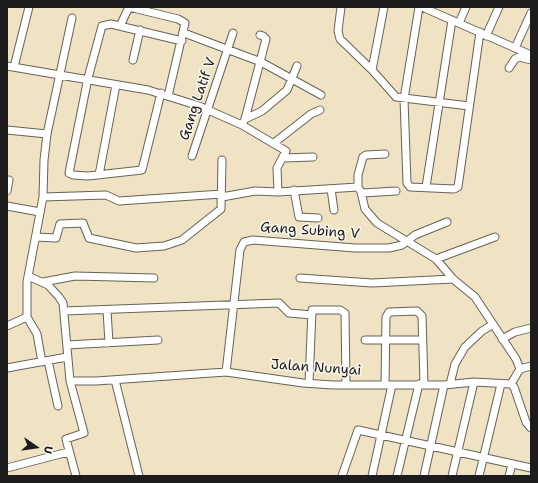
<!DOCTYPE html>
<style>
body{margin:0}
#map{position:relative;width:538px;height:483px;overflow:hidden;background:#efe3c4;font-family:"Shantell Sans",sans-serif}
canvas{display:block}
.frame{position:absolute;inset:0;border:8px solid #1c1c1c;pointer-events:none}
.north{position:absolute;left:16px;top:427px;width:40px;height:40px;-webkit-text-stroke:3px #fbf7ec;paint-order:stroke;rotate:103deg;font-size:11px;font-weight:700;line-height:16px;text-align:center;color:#1c1c1c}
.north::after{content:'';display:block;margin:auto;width:14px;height:18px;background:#1c1c1c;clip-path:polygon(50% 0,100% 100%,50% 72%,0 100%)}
</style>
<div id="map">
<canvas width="538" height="483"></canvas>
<div class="frame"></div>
<div class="north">U</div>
</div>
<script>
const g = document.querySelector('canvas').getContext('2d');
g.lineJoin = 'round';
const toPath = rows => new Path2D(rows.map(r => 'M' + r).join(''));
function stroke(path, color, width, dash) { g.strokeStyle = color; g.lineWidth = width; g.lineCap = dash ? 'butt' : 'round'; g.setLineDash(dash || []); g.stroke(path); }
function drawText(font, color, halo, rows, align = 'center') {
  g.font = font + ' "Shantell Sans",sans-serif'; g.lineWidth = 3; g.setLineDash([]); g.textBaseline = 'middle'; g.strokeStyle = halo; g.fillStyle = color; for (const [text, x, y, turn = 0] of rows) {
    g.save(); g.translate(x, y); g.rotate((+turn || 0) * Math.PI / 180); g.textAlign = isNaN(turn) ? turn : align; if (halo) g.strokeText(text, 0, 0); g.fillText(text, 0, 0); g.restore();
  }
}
const minor = toPath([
 [341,7,338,31,340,39,372,70,396,97,469,106],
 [419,7,404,99,407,183,410,187,454,189,458,187,480,32],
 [422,7,531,55],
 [459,23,466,7],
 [120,26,129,7,178,19,185,23,168,96],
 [184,33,261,62,321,95],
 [486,36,499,7],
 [515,48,531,13],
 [133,60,140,30],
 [7,66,148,90,199,106,242,125,286,151,277,168,278,192],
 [14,67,29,7],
 [509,68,515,59,519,57,531,60],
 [372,70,384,7],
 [161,93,142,170,88,176,73,175,69,173,88,78,102,26,111,24,182,41],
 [245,119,262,111,287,90,297,66],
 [242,125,245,119,266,39,263,36,260,35],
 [7,130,47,134],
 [274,143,311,114,320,110],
 [192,156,233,33],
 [283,158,313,157],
 [99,175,116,85],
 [358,187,358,175,363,157,366,155,385,154],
 [426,187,452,20],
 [331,189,334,210],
 [294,190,299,217,318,218],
 [7,191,9,180],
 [362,193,396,191],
 [43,197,106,195,119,201,222,194],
 [222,197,255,191,278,192,358,187,361,192,365,209,377,223,436,259,453,279,475,297,516,359,520,369],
 [7,206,40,212],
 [36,237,56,238,60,224,83,223,89,238,136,248,164,246,182,240,221,209,222,160],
 [436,259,495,237],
 [28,276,48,285,59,297,63,303,70,381,84,433,66,439,76,476],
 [300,278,372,283,453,279],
 [43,282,75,276,154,278],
 [107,310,109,343],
 [64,311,279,303,289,313,312,315],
 [7,326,27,317],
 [502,339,515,332,531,328],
 [365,340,422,340],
 [67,345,158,340],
 [48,361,58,406],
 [42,362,37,334,27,317,27,282,43,197,44,160,47,134,72,18],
 [7,368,67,357],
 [520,369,531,366],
 [226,372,240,250,244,242,253,240,355,248,389,248,402,245,415,235,447,222],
 [115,380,139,476],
 [70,381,96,381,226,372,303,383,333,385,444,385,474,382,511,384,514,387,526,422,531,428],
 [309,383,312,310,340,310,345,313,346,385],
 [450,384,455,364,465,347,482,331,492,325],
 [511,384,520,369],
 [385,385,386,317,389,312,417,311,422,316,424,384],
 [7,468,68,452],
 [342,476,358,430,531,468],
 [372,476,392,385],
 [397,476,419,384],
 [424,476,444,385],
 [452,476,474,382],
 [479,476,501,384],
 [509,476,512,464]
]);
stroke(minor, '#666257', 9);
stroke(minor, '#fff', 7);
drawText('14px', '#1c1c1c', '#fbf7ec', [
 ["Gang Latif V",198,99,-71],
 ["Gang Subing V",310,231,4],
 ["Jalan Nunyai",316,368,4]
]);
</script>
